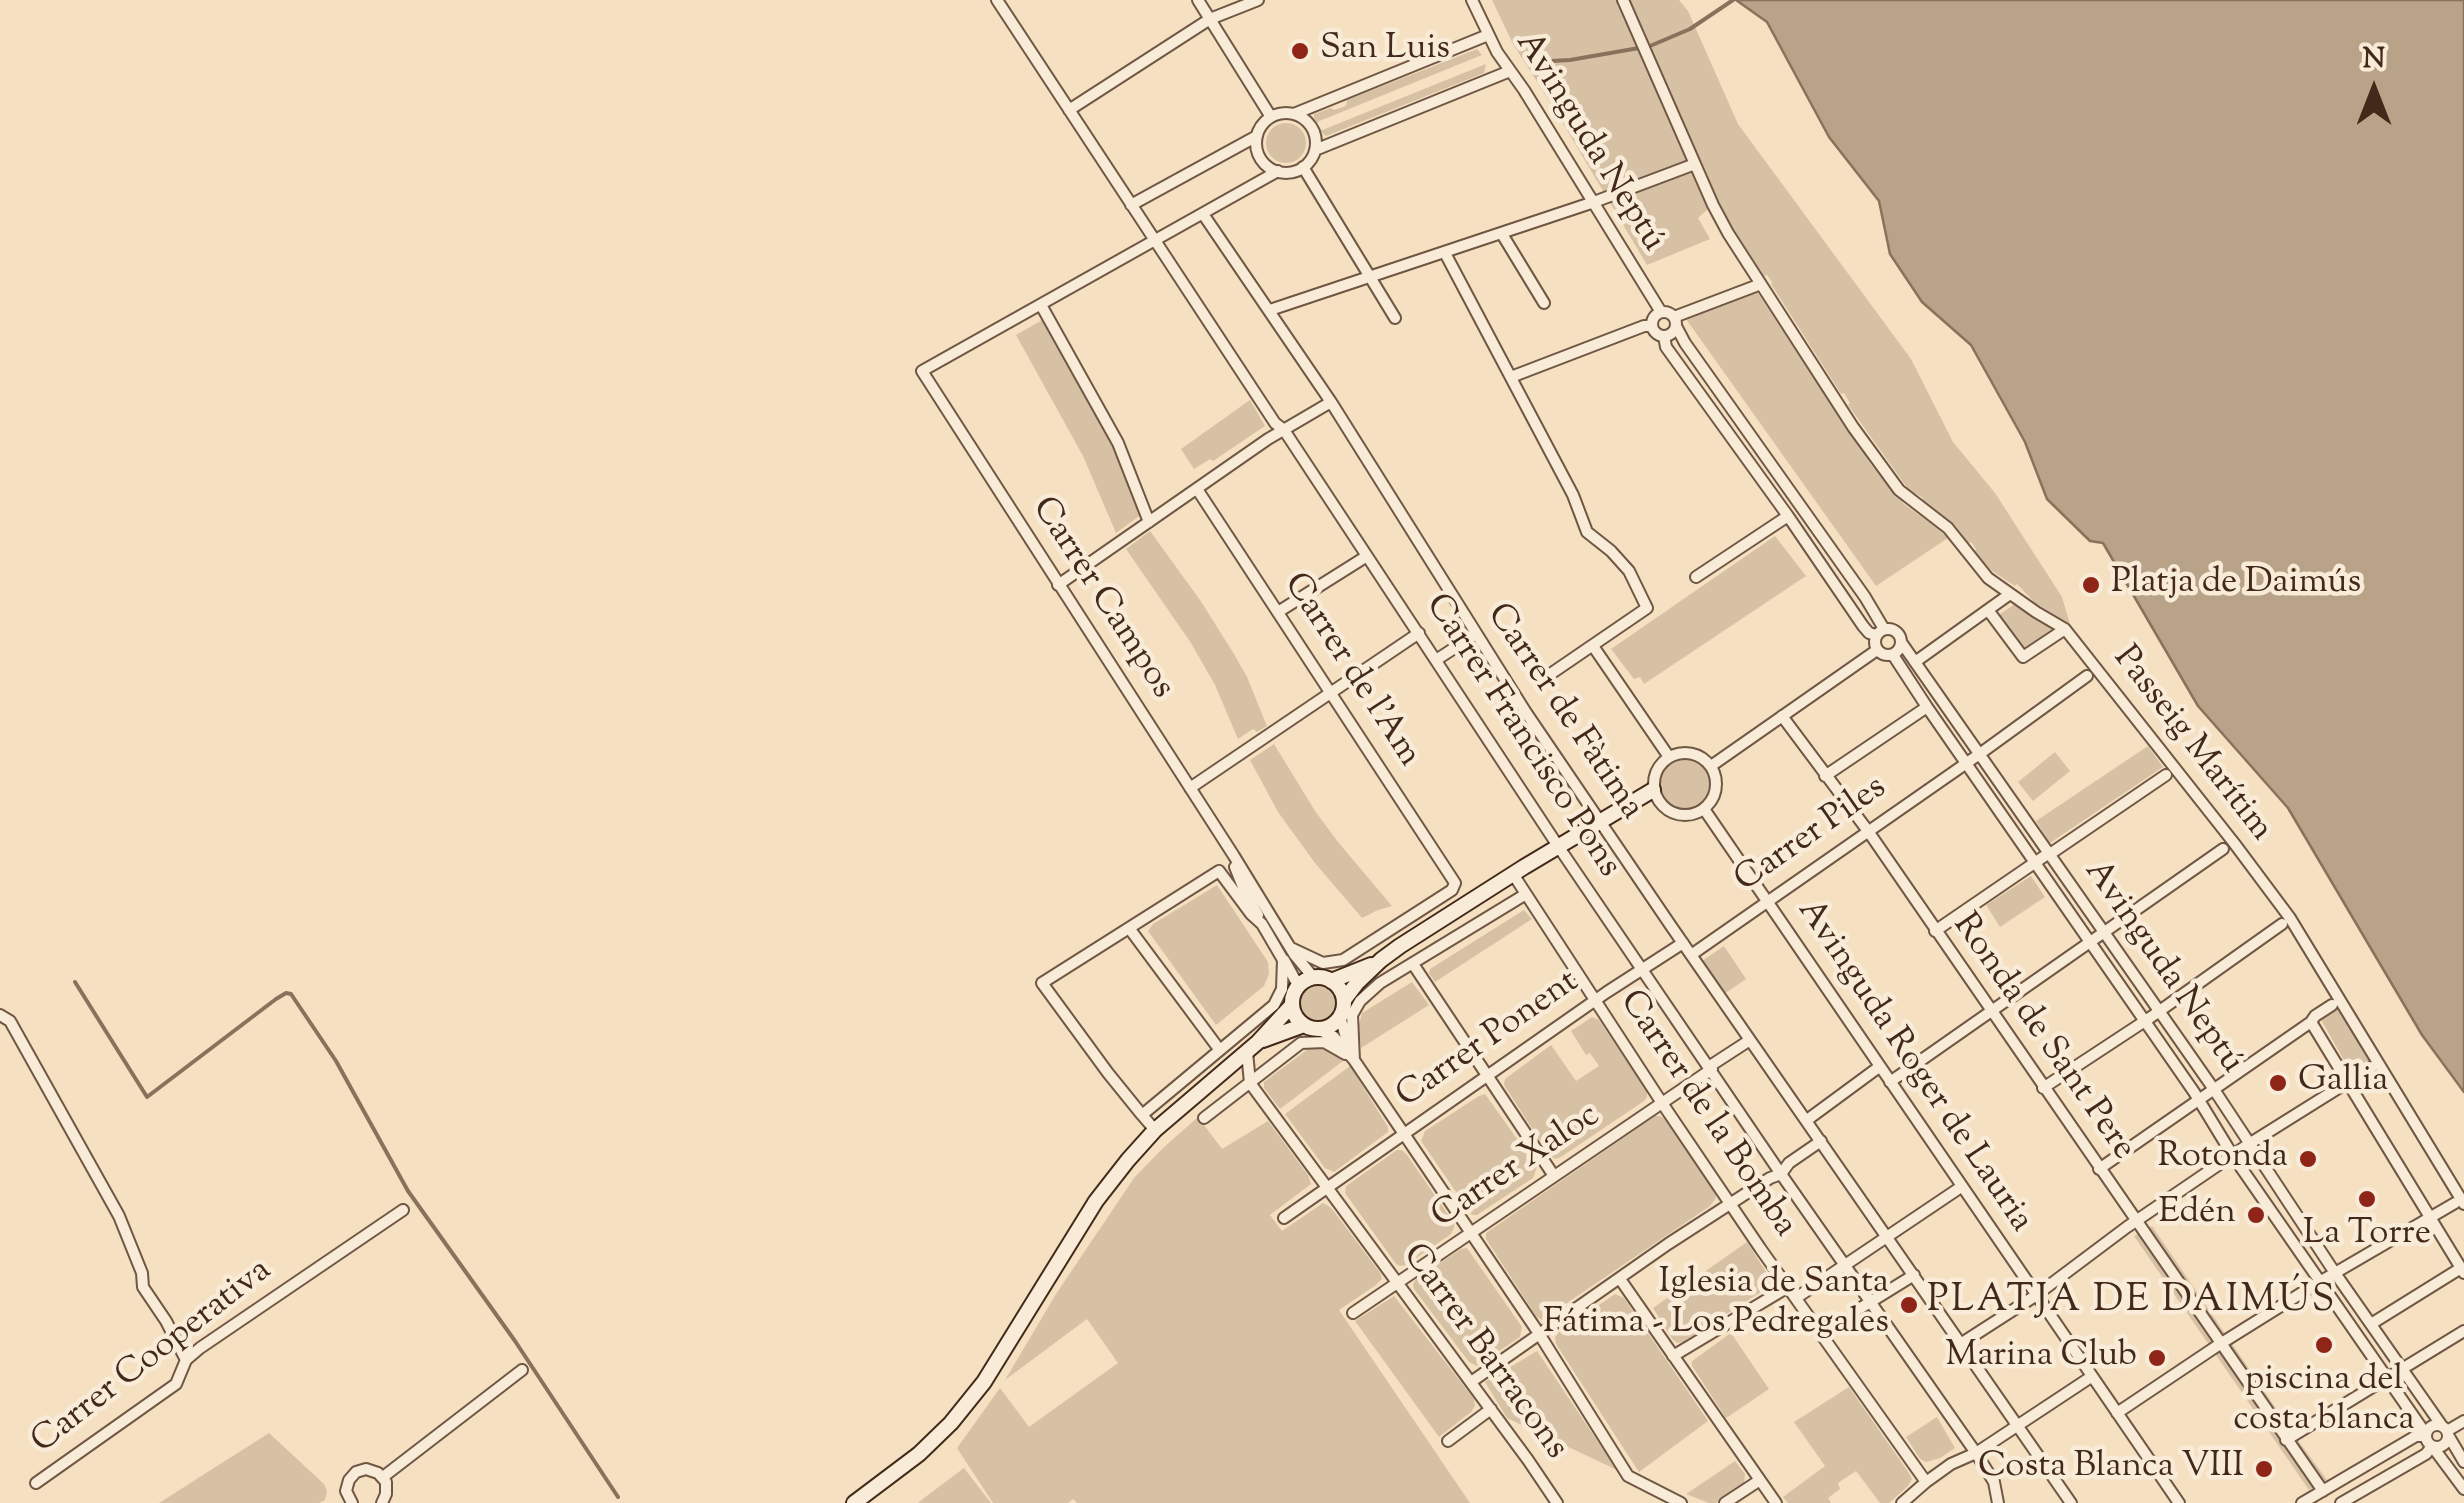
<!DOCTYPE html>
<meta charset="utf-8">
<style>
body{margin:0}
#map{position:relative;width:2464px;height:1503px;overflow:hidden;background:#f5e0c1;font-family:"Sorts Mill Goudy",serif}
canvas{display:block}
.north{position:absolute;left:2324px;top:40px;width:100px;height:100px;-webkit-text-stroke:8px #f8ebd7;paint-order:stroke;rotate:0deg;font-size:28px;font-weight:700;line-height:40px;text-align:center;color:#42291a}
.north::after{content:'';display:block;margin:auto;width:35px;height:45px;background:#42291a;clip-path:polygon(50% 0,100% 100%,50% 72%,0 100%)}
</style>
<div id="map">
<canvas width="2464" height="1503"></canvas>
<div class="north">N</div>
</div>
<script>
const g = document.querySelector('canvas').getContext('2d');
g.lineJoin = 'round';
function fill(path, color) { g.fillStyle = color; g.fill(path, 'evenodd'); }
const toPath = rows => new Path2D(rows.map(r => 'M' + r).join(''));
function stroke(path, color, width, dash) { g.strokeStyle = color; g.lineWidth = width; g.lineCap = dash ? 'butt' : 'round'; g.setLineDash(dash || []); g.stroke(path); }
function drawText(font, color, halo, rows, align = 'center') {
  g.font = font + ' "Sorts Mill Goudy",serif'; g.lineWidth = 9; g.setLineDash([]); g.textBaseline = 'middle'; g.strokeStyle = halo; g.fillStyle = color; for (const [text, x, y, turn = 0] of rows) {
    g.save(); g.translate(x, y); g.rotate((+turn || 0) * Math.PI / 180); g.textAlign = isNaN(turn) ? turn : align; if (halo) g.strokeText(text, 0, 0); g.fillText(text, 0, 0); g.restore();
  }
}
fill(toPath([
 [1492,0,1618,0,1709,208,1698,218,1710,239,1647,265,1555,110,1513,44],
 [1627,0,1679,0,1688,11,1738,124,1911,359,1953,442,1995,493,2062,597,2070,624,2035,603,2017,584,2015,586,1992,571,1974,552,1976,549,1971,542,1968,544,1956,526,1922,500,1923,498,1916,494,1913,496,1848,405,1850,403,1844,393,1841,394,1771,284,1772,282,1767,275,1764,276,1716,203,1682,120],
 [1477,49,1482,55,1317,122,1314,118,1314,114,1331,108,1334,110,1346,106,1347,100],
 [1486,64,1484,73,1326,136,1320,131],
 '1266 143a20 20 0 1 1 40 0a20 20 0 1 1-40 0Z',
 [1757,292,1872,466,1904,504,1933,525,1948,538,1876,586,1686,319],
 [1044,319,1115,452,1142,514,1116,533,1083,456,1016,335],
 [1250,400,1265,426,1213,461,1210,459,1194,469,1181,449],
 [1150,531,1200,600,1234,654,1247,677,1267,726,1257,732,1253,729,1238,739,1215,685,1191,643,1126,549],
 [1775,536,1806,576,1644,684,1640,677,1634,679,1611,649],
 [2015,604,2034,618,2049,624,2056,631,2023,654,1997,616],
 [1274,744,1315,811,1338,842,1392,906,1378,910,1362,918,1315,863,1278,812,1250,760],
 [2148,746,2163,767,2050,843,2036,821],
 [2055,752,2070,771,2033,801,2018,782],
 '1654 784a31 31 0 1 1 62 0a31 31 0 1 1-62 0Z',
 [2031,876,2045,897,2000,927,1986,905],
 [1217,885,1268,962,1269,974,1264,986,1216,1025,1148,931,1153,924],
 [1524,910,1532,919,1435,982,1429,973,1430,969],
 [1724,946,1746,979,1724,994,1702,961],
 '1292 1003a26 26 0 1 1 52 0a26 26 0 1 1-52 0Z',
 [1412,982,1429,1005,1361,1048,1359,1025,1362,1013],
 [2339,1007,2373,1062,2353,1076,2320,1018],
 [1592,1017,1599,1020,1647,1091,1647,1097,1644,1101,1561,1157,1555,1159,1549,1155,1504,1085,1505,1079,1551,1045,1576,1081,1599,1066,1590,1053,1586,1055,1571,1031],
 [1308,1049,1322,1049,1343,1061,1280,1109,1264,1088,1264,1082],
 [1350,1066,1388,1127,1388,1132,1334,1172,1325,1168,1285,1114],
 [1485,1094,1537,1167,1533,1178,1477,1215,1472,1215,1421,1141,1425,1131,1479,1096],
 [1655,1116,1661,1116,1665,1120,1715,1191,1716,1198,1710,1206,1542,1320,1536,1316,1486,1239,1486,1233],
 [1198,1117,1222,1149,1268,1121,1308,1175,1311,1184,1270,1215,1282,1231,1323,1203,1327,1205,1332,1209,1381,1274,1382,1279,1376,1285,1339,1310,1470,1503,1077,1503,1073,1499,1068,1503,993,1503,957,1448,1000,1388,1029,1427,1118,1363,1087,1319,1005,1380,1056,1294,1134,1178,1162,1149],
 [1397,1150,1402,1150,1407,1155,1454,1223,1454,1228,1451,1234,1406,1265,1400,1266,1396,1264,1345,1193,1346,1186],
 [2152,1226,2294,1435,2327,1480,2309,1490,2134,1236],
 [1747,1242,1770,1278,1770,1283,1767,1288,1683,1342,1678,1343,1673,1340,1653,1308],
 [1467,1248,1522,1327,1520,1337,1477,1366,1469,1362,1414,1289,1413,1284,1416,1279,1461,1249],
 [1615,1294,1624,1298,1708,1421,1639,1472,1556,1344,1555,1337,1559,1332],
 [1394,1296,1474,1399,1475,1406,1471,1412,1439,1437,1355,1321],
 [1731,1333,1769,1389,1726,1418,1692,1366,1692,1361],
 [1537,1351,1617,1470,1507,1418,1485,1382],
 [1849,1387,1909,1473,1912,1479,1908,1486,1889,1503,1880,1503,1856,1471,1838,1483,1840,1489,1828,1498,1831,1503,1788,1503,1783,1497,1825,1466,1794,1422],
 [1937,1417,1955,1448,1940,1458,1926,1462,1920,1459,1906,1437],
 [269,1433,324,1484,327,1491,325,1500,319,1503,159,1503],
 [1735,1461,1745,1474,1744,1484,1716,1503,1709,1503,1686,1494],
 [964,1468,991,1503,918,1503,924,1498]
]), '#d7c1a5');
const water = toPath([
 [1736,0,2464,0,2464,1092,2422,1035,2288,808,2198,706,2103,543,2090,541,2047,499,2025,442,1971,345,1922,302,1890,254,1879,201,1829,137,1767,22,1736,0]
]);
fill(water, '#b8a288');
stroke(water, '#89725c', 2.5);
stroke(toPath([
 [1650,46,1690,29,1733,0],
 [1531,62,1570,60,1639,48],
 [75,982,147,1097,276,999,286,993,291,994,336,1061,408,1191,515,1341,618,1497]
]), '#89725c', 4);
const street = toPath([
 [997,0,1275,423,1284,430,1558,846,1781,1174,1976,1453,1994,1482,1998,1503],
 [1198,0,1271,117],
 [1472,0,1497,52,1524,90,1661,312],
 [1623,0,1713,205,1728,233,1853,427,1899,490,1948,528,1988,578,2036,612,2065,629,2234,843,2290,918,2464,1204],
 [1069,110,1210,19,1258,0],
 '1256 143a30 30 0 1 1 60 0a30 30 0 1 1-60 0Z',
 [1294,114,1488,35],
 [1315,150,1510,71],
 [1303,167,1395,318],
 [1278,171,922,371,1234,856,1294,954,1313,977],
 [1131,205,1257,136],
 [1203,214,1331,402,1525,711,1671,926,2071,1503],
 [1502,234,1544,303],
 [1445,253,1573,495,1587,532,1611,551,1629,571,1647,608,1549,675],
 [1041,305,1118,443,1149,522],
 [1270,310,1594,202,1695,164],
 '1652 324a12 12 0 1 1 24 0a12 12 0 1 1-24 0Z',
 [1674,317,1761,284],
 [1676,326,1685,343,1865,597,1884,629],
 [1664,336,1666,347,1788,516,1863,626,1869,633,1876,635],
 [1511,377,1644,326,1652,326],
 [1197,489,1455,883,1452,890,1343,960,1323,963,1291,948],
 [1696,577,1788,516],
 [1058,585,1268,439,1331,402],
 [1988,610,2023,657,2065,629],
 [1278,612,1367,556],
 '1875 642a13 13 0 1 1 26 0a13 13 0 1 1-26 0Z',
 [1901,642,2213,1088,2335,1273,2442,1426],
 [1593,646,1669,757],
 [1893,655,1927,707,2194,1092,2233,1156,2421,1427,2425,1436,2416,1436,2302,1503],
 [1436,660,1476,634],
 [1915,662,2010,594],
 [1782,716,1868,831,2323,1491],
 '1654 784a31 31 0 1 1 62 0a31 31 0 1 1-62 0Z',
 [1711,766,1877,650],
 [1825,776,1927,707],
 [1190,788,1419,633],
 [1704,809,2179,1503],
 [2050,854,2166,775],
 [1235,867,1245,892,1258,915],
 [1513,874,1662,1103,1760,1248,1926,1482],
 [1129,928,1219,1049],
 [1935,931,2049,853],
 [1691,955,1981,753,2087,676],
 [1284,960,1298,985],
 [1413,964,1554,1176],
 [2332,1005,2315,1016,2311,1022,2464,1273],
 [0,1015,10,1021,119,1216,142,1273,143,1287,166,1321,186,1360],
 [1340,1016,1348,1045],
 [1316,1029,1333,1036,1354,1060,1538,1332,1628,1476,1681,1503],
 [1247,1052,1250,1083,1528,1460,1557,1503],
 [1354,1060,1352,1015,1360,1001,1380,983,1526,894],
 [1710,1066,1750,1040],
 [1890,1082,2223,849],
 [2043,1088,2151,1017,2282,924],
 [1142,1115,1274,1005,1282,989,1283,960,1262,924,1251,914,1219,871,1042,983,1108,1073,1142,1115,1155,1130],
 [1204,1118,1301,1043,1324,1042,1345,1054],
 [1807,1120,1879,1067],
 [2099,1169,2311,1022],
 [1284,1218,1607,992,1683,943],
 [1620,1279,1776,1503],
 [1796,1298,1961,1187],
 [1859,1309,1914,1275],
 [1353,1313,1712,1069],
 [2371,1324,2461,1268],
 [1820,1333,1834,1323],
 [1962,1343,2035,1296,2127,1227,2249,1144,2372,1067],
 [1673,1356,1788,1287],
 [1471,1382,1668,1244,1770,1178,1781,1174,1789,1163,1821,1141],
 [2117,1413,2220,1344,2316,1284,2455,1203],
 '2426 1436a11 11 0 1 1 22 0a11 11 0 1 1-22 0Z',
 [2447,1431,2464,1421],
 [2448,1435,2464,1462],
 [2286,1440,2464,1331],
 [1448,1441,1491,1409],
 [383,1477,522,1370],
 [36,1483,176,1384,186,1360,200,1348,403,1210],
 [352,1503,346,1491,349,1480,356,1472,366,1469,378,1473,386,1482,386,1494,382,1503],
 [1725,1503,1760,1480],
 [1902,1503,1926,1482,1951,1464,1976,1453,2091,1377],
 [2341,1503,2426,1454,2432,1446,2464,1489]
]);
const secondary = toPath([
 '1292 1003a26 26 0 1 1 52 0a26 26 0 1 1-52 0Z',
 [1331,981,1371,965],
 [1344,1000,1357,983,1381,960,1400,946,1524,867,1653,790],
 [1263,1040,1304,1025],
 [854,1503,919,1454,951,1423,984,1382,1096,1201,1128,1160,1155,1130,1258,1042,1292,1005]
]);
stroke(street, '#6f5744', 14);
stroke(secondary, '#42291a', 18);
stroke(street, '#f8ebd7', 10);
stroke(secondary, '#f8ebd7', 14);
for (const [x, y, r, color] of [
 [1300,51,10,"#8f2418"],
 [2091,585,10,"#8f2418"],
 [2278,1083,10,"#8f2418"],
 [2308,1159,10,"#8f2418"],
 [2367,1199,10,"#8f2418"],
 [2256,1215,10,"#8f2418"],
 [1909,1305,10,"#8f2418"],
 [2324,1345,10,"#8f2418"],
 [2157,1358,10,"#8f2418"],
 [2264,1469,10,"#8f2418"]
]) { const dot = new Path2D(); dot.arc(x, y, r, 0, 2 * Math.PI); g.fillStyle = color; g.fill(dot); stroke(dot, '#f8ebd7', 4); }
drawText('35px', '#42291a', '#f8ebd7', [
 ["San Luis",1320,51,"left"],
 ["Platja de Daimús",2111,585,"left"],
 ["Gallia",2298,1083,"left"],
 ["Rotonda",2288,1159],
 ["Edén",2236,1215],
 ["La Torre",2367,1236,"center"],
 ["Iglesia de Santa",1889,1285],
 ["Fátima - Los Pedregales",1889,1325],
 ["Marina Club",2137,1358],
 ["piscina del",2324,1382,"center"],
 ["costa blanca",2324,1422,"center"],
 ["Costa Blanca VIII",2244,1469]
], 'right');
drawText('35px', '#42291a', '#f8ebd7', [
 ["Avinguda Neptú",1588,143,58],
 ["Carrer Campos",1101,599,57],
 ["Carrer de l'Am",1350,671,57],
 ["Carrer de Fàtima",1563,713,56],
 ["Carrer Francisco Pons",1521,737,57],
 ["Passeig Marítim",2191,745,52],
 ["Carrer Piles",1812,836,-35],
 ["Avinguda Neptú",2162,968,55],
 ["Ronda de Sant Pere",2042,1038,55],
 ["Carrer Ponent",1489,1041,-35],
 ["Avinguda Roger de Lauria",1913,1067,56],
 ["Carrer de la Bomba",1706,1115,56],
 ["Carrer Xaloc",1517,1168,-34],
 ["Carrer Barracons",1483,1353,54],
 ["Carrer Cooperativa",153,1358,-38]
]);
g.letterSpacing = '2.5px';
drawText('38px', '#42291a', '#f8ebd7', [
 ["PLATJA DE DAIMÚS",2132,1304]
]);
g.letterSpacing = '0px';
</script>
